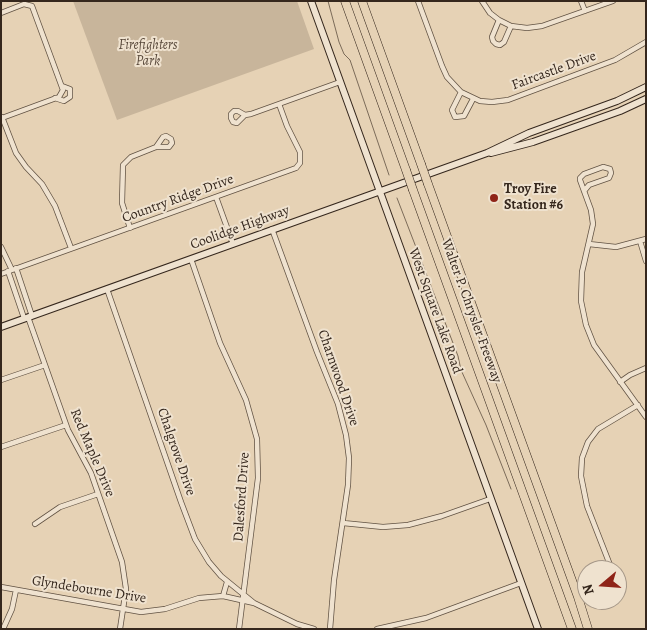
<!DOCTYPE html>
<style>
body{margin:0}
#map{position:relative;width:647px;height:630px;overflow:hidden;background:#e6d2b5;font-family:Alegreya,serif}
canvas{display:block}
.frame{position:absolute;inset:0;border:2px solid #35271d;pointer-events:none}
.north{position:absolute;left:577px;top:560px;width:50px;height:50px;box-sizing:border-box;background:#efe2cf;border:1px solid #a59788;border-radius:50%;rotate:252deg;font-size:14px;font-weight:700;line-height:20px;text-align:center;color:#35271d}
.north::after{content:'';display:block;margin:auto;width:18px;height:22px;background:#8f2418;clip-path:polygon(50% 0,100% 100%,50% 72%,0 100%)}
</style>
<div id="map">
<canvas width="647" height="630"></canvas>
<div class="frame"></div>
<div class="north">N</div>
</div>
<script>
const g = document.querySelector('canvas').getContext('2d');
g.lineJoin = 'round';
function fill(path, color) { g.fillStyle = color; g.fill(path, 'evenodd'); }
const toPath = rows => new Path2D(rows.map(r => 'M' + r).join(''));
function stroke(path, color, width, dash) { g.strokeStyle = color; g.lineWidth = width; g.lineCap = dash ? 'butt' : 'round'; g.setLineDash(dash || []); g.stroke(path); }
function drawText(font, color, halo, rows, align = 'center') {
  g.font = font + ' Alegreya,serif'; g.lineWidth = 4; g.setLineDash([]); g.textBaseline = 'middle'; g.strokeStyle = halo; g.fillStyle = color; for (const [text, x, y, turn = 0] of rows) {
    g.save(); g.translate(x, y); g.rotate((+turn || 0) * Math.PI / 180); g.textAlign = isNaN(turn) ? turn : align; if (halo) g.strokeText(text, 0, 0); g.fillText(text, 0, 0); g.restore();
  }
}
fill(toPath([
 [73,1,297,1,314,49,117,120]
]), '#c8b59b');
stroke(toPath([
 [328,1,339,42,344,54,350,60,389,175],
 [397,198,458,356,461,370,486,425,511,489]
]), '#7b6b59', 1);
const street = toPath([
 [418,1,442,66,447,77,461,92,480,101,492,102,508,100,615,60,646,42],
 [482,1,490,13,499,20,511,26,527,28,542,26,613,1],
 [581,1,585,11],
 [1,13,24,4,32,6,63,90,59,97,2,118],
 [499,20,492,37,493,41,496,44,500,45,504,42,511,26],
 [461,92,452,110,455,117,464,116,473,99],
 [55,98,64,101,70,97,70,89,62,86],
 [245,115,237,123,233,122,231,118,231,114,234,111,238,111,245,115,251,114,340,82],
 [2,117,16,153,26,167,42,184,55,206,71,248],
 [584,191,589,185,609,178,611,173,610,169,603,167,584,174,580,178,580,180,591,210,593,224,582,272,581,301,586,325,594,345,646,417],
 [216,197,233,244],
 [130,228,122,203,123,165,131,157,156,147,169,147,172,143,171,139,166,136,163,137,156,147],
 [272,229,317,352,338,404,346,435,349,458,348,485,334,580,330,629],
 [640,241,646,261],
 [589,244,616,247,646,239],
 [1,247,12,270],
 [191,259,220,343,246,400,257,439,258,478,239,629],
 [16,268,32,316],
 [8,271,24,318],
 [1,274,296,168,300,163,300,152,287,126,279,104],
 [107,289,181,502,195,539,209,562,221,576,254,603],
 [28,317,68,430,91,473,122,562,126,589,120,629],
 [1,380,45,365],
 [620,382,630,375,646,368],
 [1,447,66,425],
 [343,523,383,527,408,525,442,516,490,499],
 [35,524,60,507,98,494],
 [612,570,587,506,581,476,582,458,588,442,598,429,638,405],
 [617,583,620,590],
 [1,587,141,612,165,609,199,598,223,596,254,603,297,624,314,629],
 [223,596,227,582],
 [3,629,12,609,16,590],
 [377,629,426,618,521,583]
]);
const secondary = toPath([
 [311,1,538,629],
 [491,153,533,142,620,111,646,99],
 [1,327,487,153,529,133,617,101,646,87]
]);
const highway = toPath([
 [345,1,406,170],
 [362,1,421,164],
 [428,184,578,597,588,629],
 [413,190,572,629]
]);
stroke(street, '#615243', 6);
stroke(secondary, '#35271d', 8);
stroke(highway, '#35271d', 9);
stroke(street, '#efe2cf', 4.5);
stroke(secondary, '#efe2cf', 6);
stroke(highway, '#e6d2b5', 8);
const highwayBridge = toPath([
 [421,164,428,184],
 [406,170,413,190]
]);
stroke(highwayBridge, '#35271d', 9, []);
stroke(highwayBridge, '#e6d2b5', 8);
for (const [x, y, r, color] of [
 [494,198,5,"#8f2418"]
]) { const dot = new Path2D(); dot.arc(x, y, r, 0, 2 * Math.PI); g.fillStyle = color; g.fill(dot); stroke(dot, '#efe2cf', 2); }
drawText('italic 14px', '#5a4a3c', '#efe2cf', [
 ["Firefighters",148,46],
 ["Park",148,62]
]);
drawText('14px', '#35271d', '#efe2cf', [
 ["Faircastle Drive",554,71,-20],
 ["Country Ridge Drive",178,199,-20],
 ["Coolidge Highway",240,228,-20],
 ["West Square Lake Road",435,311,70],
 ["Walter P. Chrysler Freeway",471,311,70],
 ["Charnwood Drive",338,378,71],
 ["Chalgrove Drive",176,452,71],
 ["Red Maple Drive",92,453,67],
 ["Dalesford Drive",242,497,-86],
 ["Glyndebourne Drive",89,590,9]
]);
drawText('bold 14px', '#35271d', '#efe2cf', [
 ["Troy Fire",504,190],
 ["Station #6",504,206]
], 'left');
</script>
